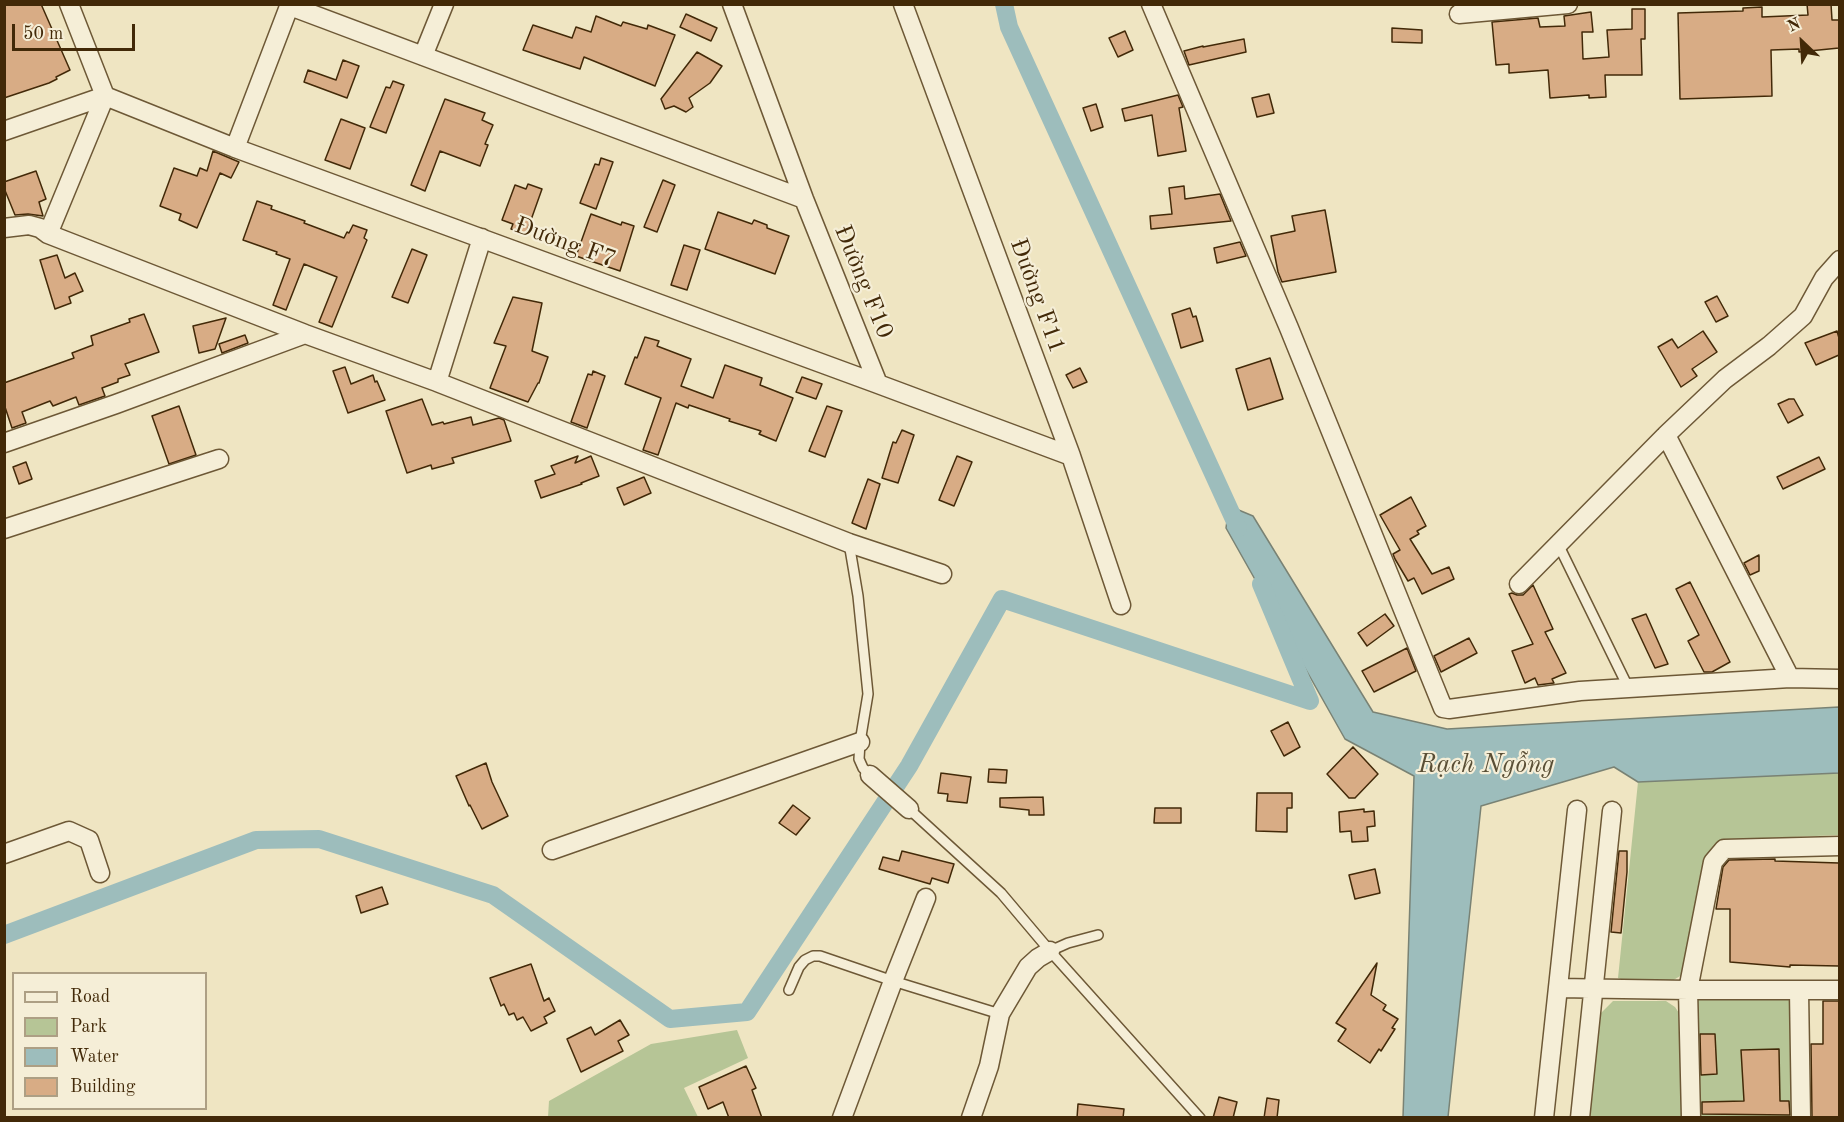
<!DOCTYPE html>
<meta charset="utf-8">
<style>
body{margin:0}
#map{position:relative;width:1844px;height:1122px;overflow:hidden;background:#efe5c2;font-family:"Old Standard TT",serif}
canvas{display:block}
.frame{position:absolute;inset:0;border:6px solid #422908;pointer-events:none}
.legend{position:absolute;left:12px;top:972px;width:195px;height:138px;box-sizing:border-box;background:#f5eed7;border:2px solid #ad9f84;margin:0;padding:8px 10px;list-style:none;font-size:18px;color:#422908}
.legend li{display:flex;align-items:center;gap:12px;height:30px}
.legend b{width:30px;border:2px solid #ad9f84}
.north{position:absolute;left:1772px;top:12px;width:60px;height:60px;-webkit-text-stroke:4px #f5eed7;paint-order:stroke;rotate:335deg;font-size:16px;font-weight:700;line-height:24px;text-align:center;color:#422908}
.north::after{content:'';display:block;margin:auto;width:21px;height:27px;background:#422908;clip-path:polygon(50% 0,100% 100%,50% 72%,0 100%)}
.scale{position:absolute;left:12px;top:24px;width:123px;height:27px;box-sizing:border-box;border:3px solid #422908;border-top:0;padding-left:8px;font-size:18px;line-height:21px;white-space:nowrap;color:#422908;-webkit-text-stroke:4px #f5eed7;paint-order:stroke}
</style>
<div id="map">
<canvas width="1844" height="1122"></canvas>
<div class="frame"></div>
<ul class="legend">
<li><b style="height:8px;background:#f5eed7"></b>Road</li>
<li><b style="height:16px;background:#b6c596"></b>Park</li>
<li><b style="height:16px;background:#9dbdbc"></b>Water</li>
<li><b style="height:16px;background:#d8ac85"></b>Building</li>
</ul>
<div class="north">N</div>
<div class="scale">50 m</div>
</div>
<script>
const g = document.querySelector('canvas').getContext('2d');
g.lineJoin = 'round';
function fill(path, color) { g.fillStyle = color; g.fill(path, 'evenodd'); }
const toPath = rows => new Path2D(rows.map(r => 'M' + r).join(''));
function stroke(path, color, width, dash) { g.strokeStyle = color; g.lineWidth = width; g.lineCap = dash ? 'butt' : 'round'; g.setLineDash(dash || []); g.stroke(path); }
function drawText(font, color, halo, rows, align = 'center') {
  g.font = font + ' "Old Standard TT",serif'; g.lineWidth = 4.5; g.setLineDash([]); g.textBaseline = 'middle'; g.strokeStyle = halo; g.fillStyle = color; for (const [text, x, y, turn = 0] of rows) {
    g.save(); g.translate(x, y); g.rotate((+turn || 0) * Math.PI / 180); g.textAlign = isNaN(turn) ? turn : align; if (halo) g.strokeText(text, 0, 0); g.fillText(text, 0, 0); g.restore();
  }
}
fill(toPath([
 [1816,773,1839,773,1839,835,1745,839,1727,842,1682,975,1670,982,1628,982,1618,978,1638,782],
 [1700,998,1786,998,1794,1004,1796,1117,1695,1117,1693,1004],
 [1613,1001,1666,1001,1675,1007,1681,1016,1687,1117,1586,1118,1599,1015],
 [737,1030,748,1058,684,1088,698,1117,548,1117,549,1101,651,1044]
]), '#b6c596');
const water = toPath([
 [1229,506,1253,516,1373,712,1447,729,1839,707,1839,773,1638,782,1614,767,1481,806,1448,1117,1403,1117,1414,776,1345,739,1226,528,1229,506]
]);
fill(water, '#9dbdbc');
stroke(water, '#798274', 1.5);
stroke(toPath([
 [1004,4,1009,27,1238,528],
 [4,935,256,840,319,839,493,895,670,1019,747,1012,909,766,1002,599,1310,701,1261,584]
]), '#9dbdbc', 18);
const building = toPath([
 [4,4,41,4,70,70,56,77,57,79,49,83,4,98,4,4],
 [1807,4,1831,4,1832,20,1839,20,1839,48,1799,52,1799,49,1771,50,1772,96,1680,99,1678,13,1743,11,1743,8,1762,7,1762,17,1808,15,1807,4],
 [1632,9,1645,9,1645,39,1641,39,1642,75,1605,75,1606,97,1589,98,1589,95,1550,98,1548,70,1509,73,1509,64,1496,65,1492,22,1538,18,1540,27,1565,26,1564,16,1591,12,1593,32,1582,32,1583,59,1609,57,1607,30,1632,29,1632,9],
 [686,14,717,28,711,41,680,27,686,14],
 [596,16,621,26,623,22,647,29,648,25,675,35,655,86,584,57,580,69,523,50,533,25,572,38,576,27,591,32,596,16],
 [1392,28,1422,30,1422,43,1392,42,1392,28],
 [1125,31,1133,50,1118,57,1109,38,1125,31],
 [1244,39,1246,52,1189,65,1184,51,1203,46,1203,47,1244,39],
 [697,52,722,66,710,83,689,98,693,107,686,112,674,106,665,109,661,99,697,52],
 [343,60,359,66,347,98,304,82,308,70,336,80,343,60],
 [393,81,404,85,386,133,370,127,386,87,390,88,393,81],
 [1269,94,1274,113,1257,117,1252,98,1269,94],
 [1178,95,1183,107,1179,108,1186,151,1158,156,1152,115,1125,121,1122,109,1178,95],
 [445,99,485,113,482,120,493,125,485,144,488,145,480,166,440,151,425,191,411,185,445,99],
 [1096,104,1103,127,1091,131,1083,108,1096,104],
 [341,119,365,128,350,169,325,160,341,119],
 [213,151,239,162,231,178,220,173,197,228,179,220,181,214,160,206,174,168,197,176,200,168,207,171,213,151],
 [601,158,613,162,596,209,580,203,595,164,599,165,601,158],
 [36,171,46,199,39,202,43,216,28,214,15,215,4,188,4,182,36,171],
 [663,180,675,185,657,232,644,227,663,180],
 [528,184,542,189,526,234,511,229,513,224,502,220,515,185,526,189,528,184],
 [1184,186,1185,199,1220,194,1231,221,1151,229,1150,216,1172,214,1169,188,1184,186],
 [257,201,272,206,271,209,305,221,304,223,344,238,347,232,349,233,353,225,367,230,364,238,367,240,332,327,319,322,337,277,304,264,286,310,273,305,290,259,276,254,277,252,243,240,257,201],
 [1325,210,1336,272,1282,282,1278,272,1271,236,1295,231,1292,216,1325,210],
 [718,212,752,224,754,220,767,225,767,228,789,236,775,274,705,249,718,212],
 [591,214,621,225,622,222,634,226,620,271,576,256,591,214],
 [1240,242,1246,256,1217,263,1214,248,1240,242],
 [684,245,700,250,687,290,671,285,684,245],
 [412,249,427,255,408,303,392,297,412,249],
 [57,255,65,278,75,273,83,291,69,297,71,303,55,309,40,260,57,255],
 [1717,296,1728,316,1716,322,1705,302,1717,296],
 [513,297,542,303,532,351,548,357,539,383,538,383,528,402,490,388,506,346,494,343,513,297],
 [1190,308,1193,317,1196,316,1203,341,1181,348,1172,314,1190,308],
 [144,314,159,352,125,364,130,375,118,379,118,382,102,388,105,396,79,405,76,397,53,406,50,401,22,412,26,423,12,428,4,404,4,383,74,358,72,353,93,345,91,336,130,322,129,319,144,314],
 [226,318,215,349,199,353,193,326,226,318],
 [1703,331,1717,352,1692,369,1697,376,1681,387,1658,347,1672,339,1678,348,1703,331],
 [1837,331,1839,338,1839,355,1816,365,1805,343,1837,331],
 [245,335,248,343,222,353,219,344,245,335],
 [645,337,659,341,657,346,691,359,681,386,713,398,725,365,762,378,760,385,793,398,776,441,759,434,761,431,729,421,730,419,689,405,688,408,676,403,658,455,643,450,661,398,625,384,635,357,637,358,645,337],
 [1270,358,1283,399,1248,410,1236,369,1270,358],
 [345,367,351,384,373,375,375,382,377,381,385,400,348,413,333,371,345,367],
 [1080,368,1087,382,1073,388,1066,375,1080,368],
 [593,371,605,376,587,428,571,422,588,374,592,375,593,371],
 [802,377,822,384,816,399,796,392,802,377],
 [422,399,432,425,443,422,444,424,471,417,473,425,499,418,504,420,511,441,452,458,454,463,432,469,431,465,407,473,386,411,422,399],
 [1789,399,1794,399,1803,415,1788,423,1778,404,1789,399],
 [179,406,196,455,169,464,152,416,179,406],
 [827,406,842,411,825,457,809,451,827,406],
 [902,430,914,435,898,483,882,478,893,442,896,443,902,430],
 [578,456,575,463,591,456,599,476,581,483,582,484,541,498,535,481,555,474,551,466,578,456],
 [957,456,972,462,954,506,939,500,957,456],
 [1819,457,1825,469,1783,489,1777,477,1819,457],
 [26,462,32,479,19,484,13,467,26,462],
 [644,477,651,493,624,505,617,488,644,477],
 [868,479,880,484,866,529,852,523,868,479],
 [1411,497,1426,526,1417,531,1419,534,1410,539,1432,574,1449,567,1454,579,1422,594,1414,578,1408,581,1395,559,1393,554,1400,550,1380,515,1411,497],
 [1759,555,1759,571,1750,575,1744,563,1759,555],
 [1690,582,1730,662,1712,672,1704,672,1688,641,1699,635,1676,589,1690,582],
 [1533,585,1553,629,1545,632,1566,673,1552,679,1554,683,1538,685,1535,678,1525,683,1512,651,1533,644,1509,594,1512,593,1517,595,1523,595,1533,585],
 [1385,614,1394,626,1367,646,1358,633,1385,614],
 [1646,614,1668,664,1655,668,1632,619,1646,614],
 [1469,638,1477,653,1441,672,1434,656,1469,638],
 [1407,648,1416,671,1374,692,1362,671,1407,648],
 [1288,722,1300,747,1284,756,1271,731,1288,722],
 [1353,747,1378,774,1355,798,1349,798,1327,774,1353,747],
 [486,763,492,782,508,816,482,829,470,805,469,806,456,776,486,763],
 [989,769,1007,770,1006,783,988,782,989,769],
 [941,773,971,777,967,803,947,801,948,794,938,793,941,773],
 [1257,793,1292,793,1292,808,1287,808,1287,832,1256,831,1257,793],
 [1043,797,1044,815,1029,815,1029,810,1000,807,1000,798,1043,797],
 [793,805,810,818,796,835,779,823,793,805],
 [1155,808,1181,808,1181,823,1154,823,1155,808],
 [1364,809,1364,812,1374,811,1375,826,1367,827,1368,841,1352,842,1351,831,1340,832,1339,812,1364,809],
 [902,851,954,864,948,883,932,878,930,884,879,869,883,857,899,861,902,851],
 [1619,851,1627,851,1627,872,1621,933,1611,932,1619,851],
 [1775,859,1775,861,1839,863,1839,966,1790,965,1790,967,1730,962,1730,909,1716,909,1723,867,1729,860,1775,859],
 [1375,869,1380,893,1355,899,1349,875,1375,869],
 [382,887,388,904,361,913,356,896,382,887],
 [1377,963,1371,995,1386,1005,1383,1010,1398,1019,1392,1028,1395,1029,1381,1051,1379,1049,1370,1063,1338,1041,1346,1029,1336,1023,1377,963],
 [531,964,544,1001,549,998,555,1011,544,1017,547,1023,531,1031,523,1017,517,1020,514,1013,509,1015,504,1004,501,1006,490,978,531,964],
 [1823,1001,1839,1001,1839,1118,1812,1118,1811,1044,1823,1044,1823,1001],
 [620,1020,629,1035,618,1041,623,1051,581,1072,567,1039,591,1027,595,1035,620,1020],
 [1700,1034,1715,1034,1717,1074,1701,1075,1700,1034],
 [1779,1049,1780,1101,1789,1101,1790,1115,1702,1114,1702,1102,1744,1101,1741,1050,1779,1049],
 [746,1066,756,1088,752,1090,762,1118,729,1118,723,1102,708,1109,699,1087,746,1066],
 [1219,1097,1237,1102,1233,1118,1213,1118,1219,1097],
 [1267,1098,1279,1100,1277,1118,1264,1118,1267,1098],
 [1078,1104,1124,1109,1123,1118,1077,1118,1078,1104]
]);
fill(building, '#d8ac85');
stroke(building, '#422908', 1.5);
const lane = toPath([
 [849,543,858,596,868,694,860,742,859,759,863,768,870,775],
 [1559,546,1628,687],
 [909,809,1001,893,1050,951,1200,1118],
 [1050,951,1068,943,1098,935],
 [789,990,799,967,805,960,813,956,820,956,893,981,1000,1014]
]);
const street = toPath([
 [69,4,105,96,235,148,878,384],
 [732,4,804,199,878,384,1071,456],
 [903,4,1071,456,1121,605],
 [1151,4,1289,328,1443,708,1449,709,1580,691,1790,678,1840,679],
 [290,6,804,199],
 [1459,14,1568,4],
 [423,56,444,4],
 [4,131,105,96],
 [235,148,290,4],
 [4,228,29,225,40,228,48,234,305,334,437,382,849,543,942,574],
 [48,234,105,96],
 [437,382,482,238],
 [1666,435,1790,678],
 [4,443,116,404,305,334],
 [4,529,219,459],
 [1519,584,1666,435,1725,379,1769,346,1803,316,1824,278,1840,260],
 [870,775,909,809],
 [552,850,860,742],
 [4,854,69,831,89,840,100,873],
 [1558,988,1688,990,1840,990],
 [1799,991,1801,1118],
 [842,1118,893,981,926,898],
 [971,1118,989,1066,1000,1014,1028,967,1038,958,1050,951],
 [1544,1118,1577,810],
 [1580,1118,1612,811],
 [1691,1118,1688,990,1713,862,1724,849,1840,846]
]);
stroke(lane, '#6d5836', 12);
stroke(street, '#6d5836', 21);
stroke(lane, '#f5eed7', 9);
stroke(street, '#f5eed7', 18);
drawText('24px', '#422908', '#f5eed7', [
 ["Đường F7",565,243,20],
 ["Đường F10",863,282,68],
 ["Đường F11",1037,296,70]
]);
drawText('italic 26px', '#594e35', '#f5eed7', [
 ["Rạch Ngỗng",1486,765]
]);
</script>
